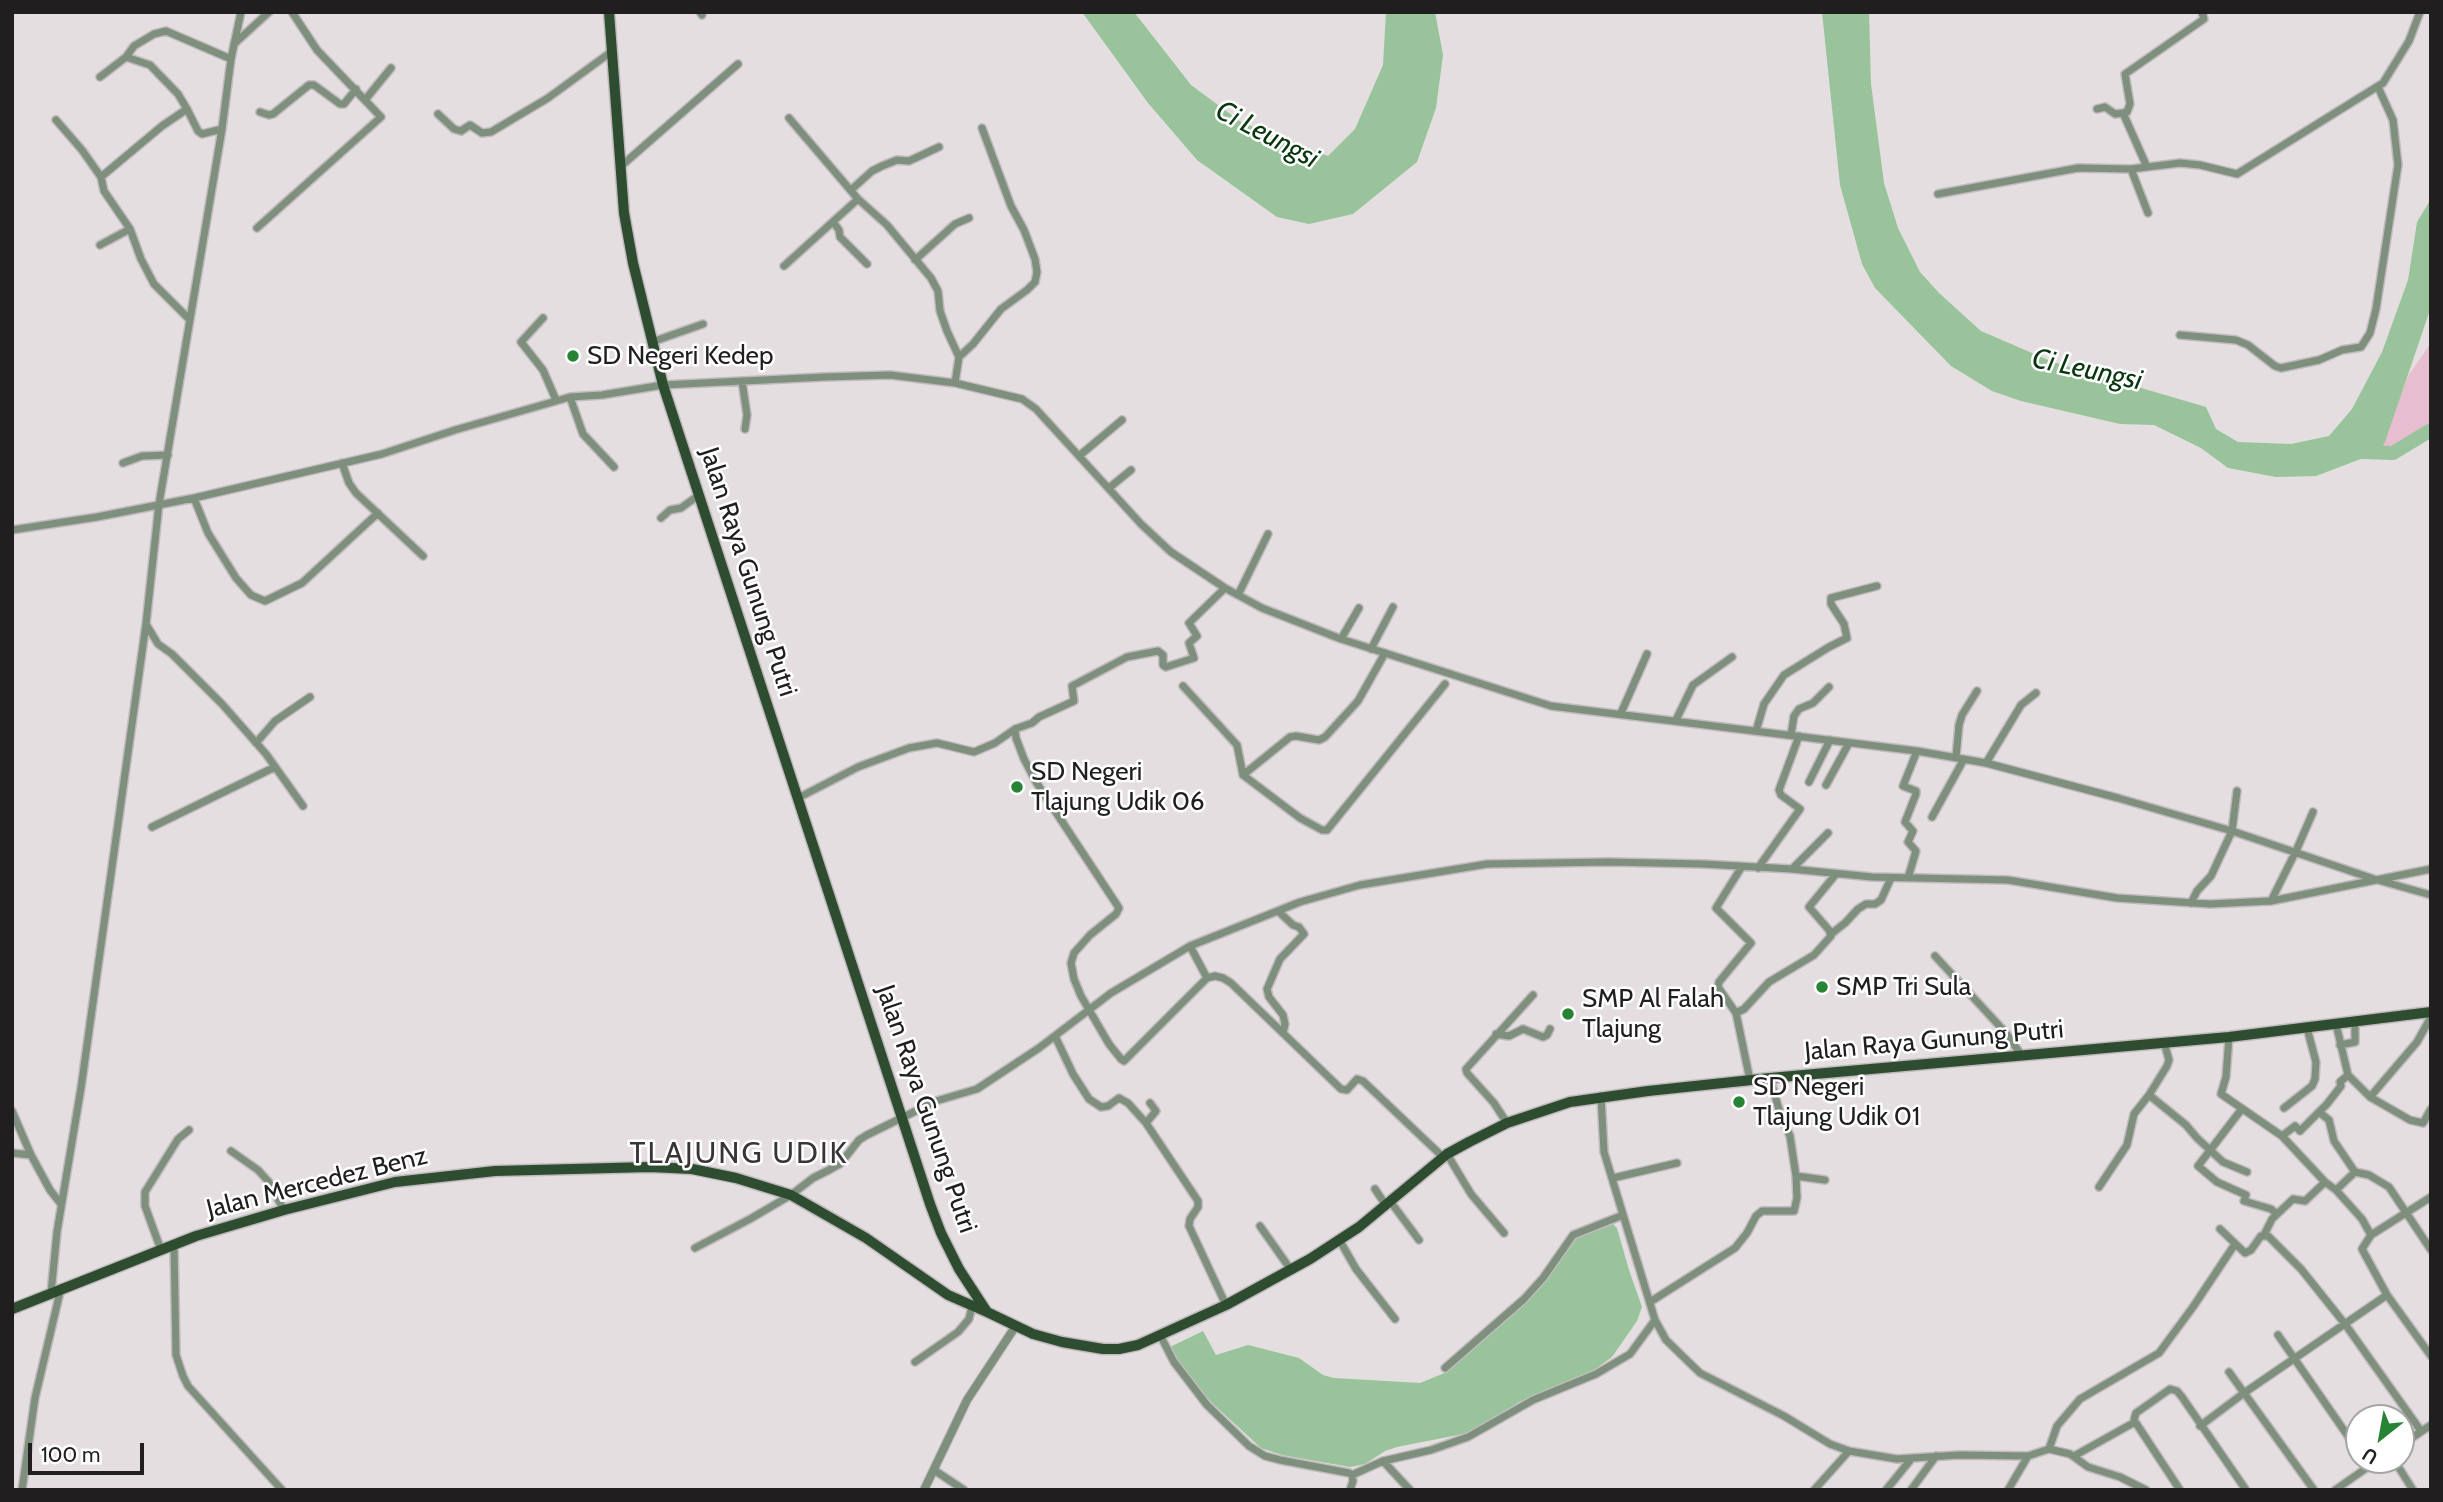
<!DOCTYPE html>
<style>
body{margin:0}
#map{position:relative;width:2443px;height:1502px;overflow:hidden;background:#e4dee1;font-family:Cabin,sans-serif}
canvas{display:block}
.frame{position:absolute;inset:0;border:14px solid #201e1f;pointer-events:none}
.north{position:absolute;left:2345px;top:1404px;width:70px;height:70px;box-sizing:border-box;background:#fff;border:2px solid #a6a5a5;border-radius:50%;rotate:211deg;font-size:19px;font-weight:700;line-height:28px;text-align:center;color:#201e1f}
.north::after{content:'';display:block;margin:auto;width:24px;height:32px;background:#278435;clip-path:polygon(50% 0,100% 100%,50% 72%,0 100%)}
.scale{position:absolute;left:28px;top:1443px;width:116px;height:32px;box-sizing:border-box;border:4px solid #201e1f;border-top:0;padding-left:9px;font-size:21px;line-height:24px;white-space:nowrap;color:#201e1f;-webkit-text-stroke:5px #fff;paint-order:stroke}
</style>
<div id="map">
<canvas width="2443" height="1502"></canvas>
<div class="frame"></div>
<div class="north">U</div>
<div class="scale">100 m</div>
</div>
<script>
const g = document.querySelector('canvas').getContext('2d');
g.lineJoin = 'round';
function fill(path, color) { g.fillStyle = color; g.fill(path, 'evenodd'); }
const toPath = rows => new Path2D(rows.map(r => 'M' + r).join(''));
function stroke(path, color, width, dash) { g.strokeStyle = color; g.lineWidth = width; g.lineCap = dash ? 'butt' : 'round'; g.setLineDash(dash || []); g.stroke(path); }
function drawText(font, color, halo, rows, align = 'center') {
  g.font = font + ' Cabin,sans-serif'; g.lineWidth = 5; g.setLineDash([]); g.textBaseline = 'middle'; g.strokeStyle = halo; g.fillStyle = color; for (const [text, x, y, turn = 0] of rows) {
    g.save(); g.translate(x, y); g.rotate((+turn || 0) * Math.PI / 180); g.textAlign = isNaN(turn) ? turn : align; if (halo) g.strokeText(text, 0, 0); g.fillText(text, 0, 0); g.restore();
  }
}
fill(toPath([
 [2431,343,2431,430,2393,453,2379,452,2408,376]
]), '#e7bed0');
fill(toPath([
 [1082,12,1134,12,1191,85,1241,122,1328,156,1355,129,1383,65,1386,12,1435,12,1443,55,1436,108,1417,162,1353,214,1309,224,1277,217,1197,160,1148,103],
 [1822,12,1869,12,1871,84,1884,183,1898,228,1920,272,1939,293,1981,331,2053,362,2206,407,2216,429,2238,442,2291,444,2329,436,2352,409,2382,352,2408,280,2417,222,2431,199,2431,307,2385,442,2379,452,2316,476,2276,477,2228,468,2201,448,2154,425,2120,424,2021,401,1992,391,1951,366,1875,288,1862,264,1840,185],
 [1612,1223,1617,1228,1629,1270,1642,1307,1637,1321,1612,1357,1594,1370,1519,1402,1468,1433,1397,1447,1385,1451,1365,1464,1350,1467,1282,1455,1261,1448,1211,1402,1173,1355,1170,1347,1203,1331,1216,1355,1248,1345,1299,1358,1323,1375,1334,1378,1420,1383,1447,1372,1471,1347,1508,1318,1547,1279,1564,1253,1579,1235]
]), '#99c39a');
stroke(toPath([
 [2362,452,2393,453,2431,430]
]), '#99c39a', 14);
const minor = toPath([
 [700,12,702,15],
 [234,44,269,12],
 [100,77,126,57,134,46,154,34,166,31,231,59],
 [365,100,391,68],
 [187,109,198,131,202,134,222,129],
 [2097,109,2105,107,2115,114,2123,113,2147,167],
 [260,112,269,115,273,114,309,85,314,85,340,104,344,104,356,89],
 [2123,113,2127,112,2130,104,2125,74,2204,19,2202,12],
 [438,114,454,129,461,131,470,125,482,133,491,132,548,98,611,52],
 [789,118,858,199,887,225,931,278,938,291,940,311,947,331,959,357],
 [56,120,82,150,101,177,104,191,130,229,141,259,154,284,189,319],
 [620,167,738,64],
 [2131,169,2148,213],
 [101,177,162,126,187,109,178,94,150,65,126,57],
 [851,190,872,171,882,166,897,160,909,161,939,147],
 [1938,194,2078,168,2131,169,2180,163,2200,165,2237,174,2383,83,2409,41,2420,12],
 [833,222,839,230,840,237,867,264],
 [257,228,381,117,317,50,292,12],
 [100,245,130,229],
 [915,260,955,224,969,218],
 [784,266,858,199],
 [543,318,521,342,543,370,556,400],
 [2180,335,2236,340,2248,345,2275,366,2281,368,2319,360,2342,350,2361,347,2370,333,2376,309,2398,165,2393,120,2378,87],
 [652,342,703,324],
 [742,381,747,415,745,429],
 [955,383,959,357,973,344,1001,309,1027,290,1035,282,1037,272,1035,259,1024,230,1011,206,982,128],
 [570,397,583,434,614,467],
 [1079,456,1122,420],
 [123,463,142,456,168,455],
 [342,463,349,483,356,493,423,556],
 [1109,488,1131,470],
 [194,498,208,533,236,578,251,595,265,601,302,583,378,513],
 [661,518,670,510,681,508,699,495],
 [12,530,97,517,194,498,382,454,455,430,570,397,602,395,663,385,824,377,890,375,955,383,1022,399,1036,409,1141,524,1171,552,1225,588,1262,608,1341,639,1551,706,1917,751,1986,763,2118,798,2232,831,2374,879,2431,895],
 [1225,588,1189,623,1197,636,1189,643,1194,658,1166,667,1163,665,1163,655,1158,651,1127,657,1072,686,1074,701,1039,717,1032,723,1015,729,1016,738,1024,759,1036,782,1119,908,1116,914,1090,935,1074,953,1071,963,1074,979,1081,996,1109,1044,1121,1059,1124,1061,1207,978,1215,976,1223,978,1231,983,1341,1089,1347,1090,1357,1079,1363,1081,1443,1157],
 [1238,595,1268,534],
 [146,624,158,644,172,654,222,704,266,754,303,806],
 [1341,639,1359,608],
 [1371,649,1393,607],
 [1183,686,1237,745,1243,775,1300,818,1322,830,1327,830,1445,684],
 [1621,713,1647,654],
 [1676,720,1693,685,1732,657],
 [1756,731,1764,704,1784,675,1829,647,1847,638,1844,624,1831,604,1831,598,1877,586],
 [1791,735,1794,716,1799,709,1813,703,1829,687],
 [256,743,275,721,310,697],
 [1956,757,1959,725,1962,715,1977,691],
 [1986,763,2021,705,2036,693],
 [1243,775,1290,737,1296,736,1319,740,1325,737,1358,701,1385,653],
 [1809,782,1830,740],
 [1826,785,1849,743],
 [798,798,858,767,909,748,937,743,974,752,995,743,1015,729],
 [1932,817,1964,759],
 [152,827,275,767],
 [1741,868,1716,908,1751,943,1719,982,1718,987,1736,1013,1744,1009,1769,982,1814,955,1831,936,1829,930,1809,907,1836,874],
 [1758,868,1800,809,1781,795,1779,790,1799,736],
 [1792,869,1828,833],
 [1908,878,1916,851,1908,842,1913,831,1905,822,1916,794,1916,791,1903,786,1917,751],
 [2271,901,2296,851,2313,812],
 [2191,903,2197,891,2211,876,2232,831,2237,791],
 [1278,911,1293,925,1299,927,1304,934,1280,959,1267,989,1269,997,1283,1015,1285,1024,1283,1033],
 [1831,934,1845,923,1858,909,1866,904,1875,904,1881,900,1891,878],
 [1190,946,1207,978],
 [1935,956,2006,1033,2022,1056],
 [1736,1013,1750,1080],
 [2336,1024,2348,1075],
 [1496,1034,1509,1036,1523,1029,1543,1037,1547,1035,1550,1029],
 [1055,1036,1073,1074,1089,1099,1101,1107,1108,1106,1119,1098,1128,1103,1146,1123,1198,1201,1198,1207,1190,1219,1189,1226,1226,1305],
 [2229,1037,2226,1077,2221,1094,2282,1136],
 [2340,1045,2355,1042,2355,1022],
 [2149,1095,2186,1125,2197,1138,2223,1162,2247,1172],
 [1601,1096,1604,1152,1655,1320,1666,1340,1700,1373,1784,1416,1830,1444,1849,1451,1897,1459,1959,1455,2028,1456,2049,1449,2070,1454,2088,1467,2120,1477,2146,1490],
 [2370,1097,2417,1042,2431,1017],
 [2284,1108,2312,1086,2315,1079,2316,1062,2307,1028],
 [2241,1110,2198,1166,2217,1182,2246,1195,2244,1201,2271,1209,2277,1214],
 [12,1111,31,1155,50,1190,61,1204],
 [2319,1112,2329,1120,2334,1141,2355,1172,2336,1190],
 [1146,1123,1156,1111,1150,1103],
 [1507,1123,1494,1103,1467,1073,1466,1069,1533,995],
 [231,1151,258,1170,268,1181,284,1210],
 [12,1153,31,1155],
 [1447,1154,1471,1194,1504,1233],
 [2355,1172,2369,1175,2389,1187,2431,1250],
 [1796,1176,1825,1180],
 [1613,1178,1677,1163],
 [2325,1182,2336,1190,2362,1219,2371,1235],
 [2099,1187,2127,1145,2134,1114,2149,1095,2167,1066,2169,1060,2164,1042],
 [1375,1189,1385,1204],
 [2431,1197,2371,1235,2362,1249,2387,1295,2431,1356],
 [1390,1201,1419,1240],
 [1260,1226,1291,1270],
 [2220,1229,2245,1253,2251,1250,2261,1236,2268,1236,2301,1269,2345,1324,2421,1431],
 [2264,1235,2272,1219,2293,1199,2305,1201,2325,1182,2282,1136,2295,1126,2300,1131,2327,1104,2341,1086,2340,1082,2348,1075,2370,1097,2410,1120,2423,1123,2431,1109],
 [1340,1241,1356,1269,1395,1319],
 [174,1245,176,1355,183,1376,188,1386,282,1490],
 [695,1248,750,1219,791,1195,813,1178,831,1169,840,1164,859,1140,867,1135,936,1101,977,1089,1039,1048,1111,993,1190,946,1300,902,1360,885,1487,864,1608,862,1703,864,1792,869,1872,877,2008,880,2117,898,2210,904,2271,901,2431,869],
 [161,1250,145,1206,145,1192,178,1139,189,1130],
 [51,1293,57,1232,81,1088,146,624,159,504,222,129,231,59,241,12],
 [1650,1302,1735,1248,1747,1233,1756,1216,1762,1211,1794,1211,1797,1198,1796,1176,1790,1136,1780,1113,1770,1078],
 [1160,1335,1174,1362,1207,1405,1249,1446,1265,1456,1280,1460,1349,1473,1352,1475,1353,1481,1350,1490],
 [2278,1335,2359,1452],
 [915,1362,958,1332,969,1319,972,1306],
 [1445,1368,1524,1299,1543,1278,1573,1235,1623,1215],
 [2229,1372,2314,1490],
 [2200,1426,2244,1393,2387,1295],
 [2401,1445,2431,1425],
 [2049,1449,2057,1426,2080,1399,2159,1353,2193,1307,2235,1244],
 [2074,1456,2135,1422],
 [2394,1460,2413,1490],
 [1383,1461,1410,1490],
 [934,1470,964,1490],
 [1352,1475,1383,1461,1431,1450,1468,1437,1533,1400,1596,1374,1630,1354,1655,1320],
 [22,1490,35,1398,61,1288],
 [1814,1490,1849,1451],
 [1886,1490,1912,1458],
 [1911,1490,1936,1456],
 [2008,1490,2028,1456],
 [2180,1490,2134,1420,2136,1413,2170,1389,2177,1391,2182,1397,2246,1490],
 [2335,1490,2378,1460]
]);
const tertiary = toPath([
 [924,1490,967,1400,1015,1327]
]);
const primary = toPath([
 [609,12,624,213,633,263,663,385,930,1204,941,1233,959,1269,987,1312,1033,1334,1062,1342,1103,1349,1119,1349,1138,1345,1226,1305,1310,1259,1359,1227,1447,1154,1469,1142,1507,1123,1570,1102,1648,1091,1770,1078,2229,1037,2431,1012],
 [12,1309,196,1236,284,1210,395,1182,495,1171,650,1167,692,1169,736,1178,791,1195,866,1238,948,1295,987,1312]
]);
stroke(minor, '#c1bbbe', 10);
stroke(tertiary, '#c1bbbe', 10);
stroke(primary, '#c1bbbe', 13);
stroke(minor, '#7e8f7e', 7);
stroke(tertiary, '#7e8f7e', 8);
stroke(primary, '#2e4d30', 10);
for (const [x, y, r, color] of [
 [573,356,7,"#278435"],
 [1017,787,7,"#278435"],
 [1822,987,7,"#278435"],
 [1568,1014,7,"#278435"],
 [1739,1102,7,"#278435"]
]) { const dot = new Path2D(); dot.arc(x, y, r, 0, 2 * Math.PI); g.fillStyle = color; g.fill(dot); stroke(dot, '#fff', 2.5); }
drawText('26px', '#201e1f', '#fff', [
 ["SD Negeri Kedep",587,356],
 ["SD Negeri",1031,772],
 ["Tlajung Udik 06",1031,802],
 ["SMP Tri Sula",1836,987],
 ["SMP Al Falah",1582,999],
 ["Tlajung",1582,1029],
 ["SD Negeri",1753,1087],
 ["Tlajung Udik 01",1753,1117]
], 'left');
drawText('26px', '#201e1f', '#fff', [
 ["Jalan Raya Gunung Putri",748,572,72],
 ["Jalan Raya Gunung Putri",1934,1041,-5],
 ["Jalan Raya Gunung Putri",926,1109,71],
 ["Jalan Mercedez Benz",317,1183,-14]
]);
drawText('italic 28px', '#08360f', '#fff', [
 ["Ci Leungsi",1267,135,28],
 ["Ci Leungsi",2087,370,12]
]);
g.letterSpacing = '2px';
drawText('30px', '#393537', '#fff', [
 ["TLAJUNG UDIK",739,1154]
]);
g.letterSpacing = '0px';
</script>
